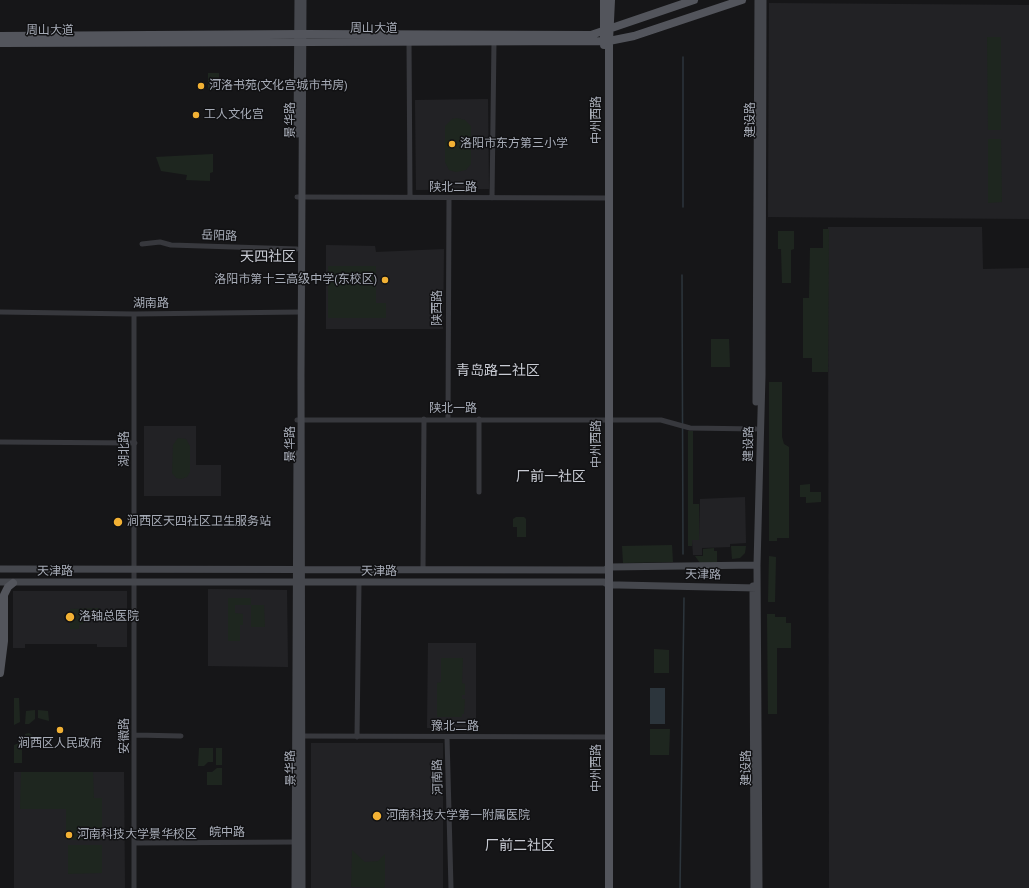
<!DOCTYPE html>
<meta charset="utf-8">
<style>
body{margin:0}
canvas{display:block;background:#161618}
</style>
<canvas width="1029" height="888"></canvas>
<script>
const g = document.querySelector('canvas').getContext('2d');
g.lineJoin = 'round';
function fill(path, color) { g.fillStyle = color; g.fill(path, 'evenodd'); }
const toPath = rows => new Path2D(rows.map(r => 'M' + r).join(''));
function stroke(path, color, width, dash) { g.strokeStyle = color; g.lineWidth = width; g.lineCap = dash ? 'butt' : 'round'; g.setLineDash(dash || []); g.stroke(path); }
function drawText(font, color, halo, rows, align = 'center') {
  g.font = font + ' "PT Sans","Noto Sans SC",sans-serif'; g.lineWidth = 3; g.setLineDash([]); g.textBaseline = 'middle'; g.strokeStyle = halo; g.fillStyle = color; for (const [text, x, y, turn = 0] of rows) {
    g.save(); g.translate(x, y); g.rotate((+turn || 0) * Math.PI / 180); g.textAlign = isNaN(turn) ? turn : align; if (halo) g.strokeText(text, 0, 0); g.fillText(text, 0, 0); g.restore();
  }
}
fill(toPath([
 [769,3,1029,5,1029,219,768,217],
 [488,99,489,189,416,190,415,100],
 [828,227,982,227,983,269,1029,268,1029,888,829,888],
 [326,245,375,246,376,252,444,249,443,329,326,329],
 [144,426,196,426,196,465,221,465,221,496,144,496],
 [745,497,746,543,730,544,730,547,702,548,702,555,693,555,692,540,699,540,700,499],
 [208,589,287,590,288,667,208,666],
 [13,591,127,591,127,647,97,647,97,644,25,644,25,648,13,648],
 [428,643,476,643,476,729,427,728],
 [311,743,443,743,443,888,311,888],
 [14,772,124,772,125,888,14,888]
]), '#222225');
fill(toPath([
 [987,37,1001,37,1001,130,988,130],
 [208,73,219,73,219,90,208,90],
 [457,118,465,120,471,126,471,164,466,170,456,172,449,170,445,162,445,126,452,119],
 [988,139,1001,139,1002,202,988,203],
 [213,154,213,172,210,173,210,181,186,180,187,175,161,171,156,157],
 [823,229,829,229,828,372,812,372,812,358,803,358,803,298,809,298,810,248,823,248],
 [778,231,794,231,794,249,791,250,791,283,782,283,781,249,778,249],
 [328,266,376,266,376,303,386,303,386,318,328,318],
 [711,339,729,339,730,367,711,367],
 [769,382,782,382,782,437,784,444,789,447,789,538,777,538,777,541,769,541],
 [688,431,693,431,693,504,699,504,699,540,692,540,692,546,688,546],
 [178,438,186,439,190,446,190,472,187,477,181,479,176,478,172,473,173,445],
 [810,484,810,492,821,492,821,502,806,503,806,497,800,497,800,485],
 [516,517,524,517,526,519,526,537,517,537,517,527,513,527,513,519],
 [672,545,673,562,623,563,622,546],
 [731,546,746,546,745,553,740,558,732,559],
 [714,548,714,551,717,551,717,564,700,563,695,556,703,556,703,549],
 [769,556,776,557,775,602,768,602],
 [228,598,251,598,251,605,264,605,265,627,251,627,251,605,235,605,235,613,243,614,243,625,240,625,240,641,228,641],
 [99,608,98,616,87,617,83,624,79,625,79,629,70,629,70,609],
 [767,614,775,614,775,617,786,617,786,623,791,623,791,648,777,648,777,714,768,714],
 [654,649,669,650,669,673,654,673],
 [441,658,463,658,462,683,465,684,465,695,462,695,462,699,465,699,464,714,462,714,462,717,437,717,437,683,441,682],
 [14,698,19,698,20,722,14,725],
 [35,710,35,719,29,724,25,724,26,711],
 [38,710,48,711,49,721,38,718],
 [650,729,670,729,669,755,650,755],
 [29,733,35,737,35,745,29,746,25,743,25,734],
 [22,742,22,763,14,763,14,745],
 [199,748,213,748,213,762,208,762,204,766,198,766],
 [216,748,222,748,222,765,216,765],
 [217,768,222,768,222,785,207,785,207,772,212,772],
 [21,772,93,772,94,798,102,798,102,840,66,840,66,809,20,809],
 [68,845,102,845,102,873,68,874],
 [352,850,365,862,378,861,385,854,385,886,384,888,351,887]
]), '#1e261f');
fill(toPath([
 [650,688,665,688,665,724,650,724]
]), '#2c353c');
stroke(toPath([
 [683,207,683,57],
 [682,275,683,554],
 [680,888,684,598]
]), '#2c353c', 1.5);
stroke(toPath([
 [409,41,410,197],
 [297,197,609,198],
 [492,198,494,41],
 [142,244,160,242,171,245,297,249],
 [0,312,134,314,301,312],
 [448,419,449,198],
 [297,420,661,420,690,428,756,429],
 [0,442,135,443],
 [479,492,479,419],
 [423,569,424,419],
 [135,735,181,736],
 [302,736,608,737],
 [357,737,359,583],
 [447,737,451,888],
 [134,843,295,842],
 [134,888,134,314]
]), '#37383d', 5);
stroke(toPath([
 [297,134,298,0],
 [756,402,758,0],
 [0,569,605,570,609,567,757,565],
 [0,582,604,582,609,585,619,585,757,588],
 [753,586,754,888],
 [295,888,297,454],
 [302,888,301,375,303,0],
 [759,888,757,565,762,376,763,0]
]), '#45474d', 7);
stroke(toPath([
 [0,36,303,34,591,35,694,0],
 [0,43,609,41,634,36,742,0],
 [604,45,604,0],
 [0,673,4,641,4,595,8,587,13,583],
 [609,888,609,41,611,0]
]), '#53555c', 8);
for (const [x, y, r, color] of [
 [201,86,4,"#f2b134"],
 [196,115,4,"#f2b134"],
 [452,144,4,"#f2b134"],
 [385,280,4,"#f2b134"],
 [118,522,5,"#f2b134"],
 [70,617,5,"#f2b134"],
 [60,730,4,"#f2b134"],
 [377,816,5,"#f2b134"],
 [69,835,4,"#f2b134"]
]) { const dot = new Path2D(); dot.arc(x, y, r, 0, 2 * Math.PI); g.fillStyle = color; g.fill(dot); stroke(dot, '#111113', 1.5); }
drawText('12px', '#a8adb8', '#111113', [
 ["周山大道",374,29],
 ["周山大道",50,31],
 ["景华路",291,120,-90],
 ["中州西路",597,120,-90],
 ["建设路",751,120,-90],
 ["陕北二路",453,188],
 ["岳阳路",219,236,2],
 ["湖南路",151,304],
 ["陕西路",438,308,-90],
 ["陕北一路",453,409],
 ["景华路",291,444,-90],
 ["中州西路",597,444,-90],
 ["建设路",749,444,-89],
 ["湖北路",125,449,-90],
 ["天津路",55,572],
 ["天津路",379,572],
 ["天津路",703,575,1],
 ["豫北二路",455,727],
 ["安徽路",125,736,-90],
 ["景华路",291,768,-91],
 ["中州西路",597,768,-90],
 ["建设路",747,768,-90],
 ["河南路",438,777,-91],
 ["皖中路",227,833]
]);
drawText('12px', '#a8adb8', '#111113', [
 ["河洛书苑(文化宫城市书房)",209,86],
 ["工人文化宫",204,115],
 ["洛阳市东方第三小学",460,144],
 ["洛阳市第十三高级中学(东校区)",377,280,"right"],
 ["涧西区天四社区卫生服务站",127,522],
 ["洛轴总医院",79,617],
 ["涧西区人民政府",60,744,"center"],
 ["河南科技大学第一附属医院",386,816],
 ["河南科技大学景华校区",77,835]
], 'left');
drawText('14px', '#c9ccd4', '#111113', [
 ["天四社区",268,257],
 ["青岛路二社区",498,371],
 ["厂前一社区",551,477],
 ["厂前二社区",520,846]
]);
</script>
